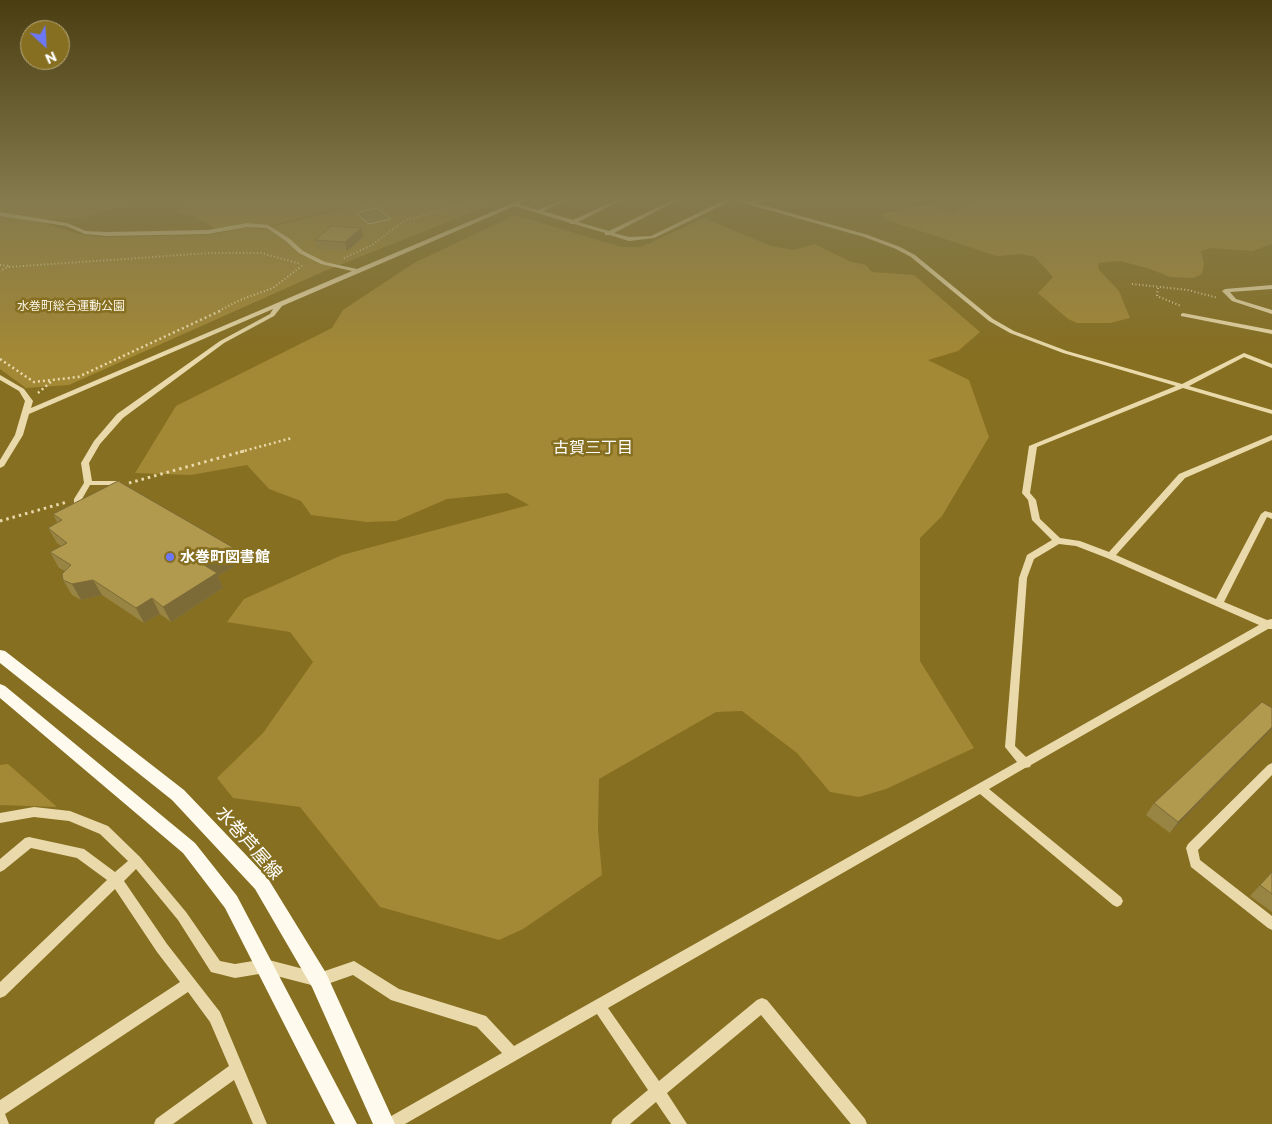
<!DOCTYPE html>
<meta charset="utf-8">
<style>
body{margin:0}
#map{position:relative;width:1272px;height:1124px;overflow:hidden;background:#866f21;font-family:Commissioner,sans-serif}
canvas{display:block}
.north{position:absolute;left:20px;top:20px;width:50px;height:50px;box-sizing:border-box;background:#866f21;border:1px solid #b6a97a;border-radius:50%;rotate:155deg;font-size:14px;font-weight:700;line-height:20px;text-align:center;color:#fff}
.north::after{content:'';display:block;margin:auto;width:18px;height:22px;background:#6c77f6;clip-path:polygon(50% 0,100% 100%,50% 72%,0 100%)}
</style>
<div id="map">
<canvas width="1272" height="1124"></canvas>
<div class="north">N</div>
</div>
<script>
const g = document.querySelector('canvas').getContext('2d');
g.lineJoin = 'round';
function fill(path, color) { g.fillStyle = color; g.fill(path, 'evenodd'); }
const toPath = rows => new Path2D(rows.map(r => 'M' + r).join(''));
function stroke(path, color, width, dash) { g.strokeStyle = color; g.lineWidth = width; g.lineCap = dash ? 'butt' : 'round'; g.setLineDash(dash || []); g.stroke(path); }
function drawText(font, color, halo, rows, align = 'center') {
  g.font = font + ' Commissioner,"Noto Sans JP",sans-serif'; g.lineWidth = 5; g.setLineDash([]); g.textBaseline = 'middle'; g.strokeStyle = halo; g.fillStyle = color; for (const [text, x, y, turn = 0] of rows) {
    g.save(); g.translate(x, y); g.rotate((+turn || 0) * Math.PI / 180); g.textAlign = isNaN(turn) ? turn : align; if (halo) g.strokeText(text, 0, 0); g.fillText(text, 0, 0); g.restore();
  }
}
fill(toPath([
 [15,198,141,198,146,201,83,217,44,219,0,211,0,201],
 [174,198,379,198,269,226,247,223,215,229,197,217,175,212,187,202],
 [385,198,508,198,327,270,69,385,26,388,0,369,0,216,47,224,79,234,102,237,208,235,248,227,263,229],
 [983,198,1272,198,1272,244,1252,251,1210,248,1201,251,1204,264,1202,274,1193,278,1170,277,1150,269,1120,261,1098,263,1099,270,1119,291,1130,318,1110,323,1077,323,1068,319,1038,293,1053,277,1035,257,1022,254,997,256,884,219,882,214,925,204,953,212],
 [515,215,621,247,641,247,704,218,771,246,794,250,815,244,851,262,866,265,872,272,914,275,980,332,958,351,928,360,969,380,989,437,942,516,920,538,920,661,974,748,886,789,859,797,830,792,797,753,742,711,716,712,599,779,598,829,602,875,523,929,499,940,380,907,300,807,233,798,217,778,263,733,313,662,290,632,227,622,244,599,342,555,529,505,507,493,447,499,396,521,367,522,311,515,301,501,269,489,247,465,191,475,135,473,176,406,332,328,343,310,414,263],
 [8,764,57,807,0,805,0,765]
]), '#a38835');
const water = toPath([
 [377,208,391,219,369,224,356,213,377,208]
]);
fill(water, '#92814a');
stroke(water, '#ebd79f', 1);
stroke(toPath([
 [344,258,372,245,404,221,482,198],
 [0,265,10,266,0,271],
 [9,267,210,253,261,253,301,264],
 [1132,284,1188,290,1218,298],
 [1158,288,1157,296,1181,306],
 [219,311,240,300,273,288,303,265]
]), '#eadaab', 2, [1, 2.5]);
stroke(toPath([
 [0,359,34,382,78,377,222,310],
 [38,393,53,380],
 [240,452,292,438]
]), '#eadaab', 2.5, [2, 3]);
stroke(toPath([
 [129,483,244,451],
 [0,521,67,502]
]), '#eadaab', 3, [2.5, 4]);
fill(toPath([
 [525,198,531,198,519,204,538,210,566,198,572,198,543,211,573,220,621,198,626,198,578,222,609,231,677,198,682,198,614,233,629,237,651,236,729,198,736,198,752,202,754,201,774,198,786,198,784,199,755,203,868,235,900,247,915,255,993,319,1014,331,1067,351,1182,384,1244,353,1272,364,1272,368,1244,357,1189,386,1272,410,1272,414,1183,388,1037,447,1030,493,1036,500,1040,519,1060,538,1080,541,1109,552,1179,474,1272,435,1272,440,1185,478,1116,555,1216,599,1261,514,1265,511,1272,513,1272,519,1267,517,1224,602,1267,620,1272,619,1272,629,1268,629,1031,765,1030,767,1025,768,989,789,1121,897,1123,901,1121,905,1117,907,1113,905,980,794,608,1008,659,1081,757,1000,762,998,767,1000,865,1119,867,1124,851,1124,761,1015,667,1093,687,1124,671,1124,656,1102,630,1124,611,1124,613,1119,648,1090,597,1014,405,1124,384,1124,386,1119,502,1053,477,1027,391,1000,353,975,319,987,265,973,235,978,211,972,178,920,136,869,124,881,167,944,220,1012,267,1124,253,1124,234,1080,173,1124,154,1124,156,1119,229,1066,210,1022,188,992,5,1114,9,1124,0,1124,0,1100,180,982,157,952,115,889,5,996,0,998,0,982,107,880,77,858,31,848,4,870,0,872,0,859,25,838,29,837,84,849,115,872,128,861,100,834,69,821,34,817,0,823,0,813,34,807,70,811,108,826,140,857,186,912,220,961,235,964,265,959,319,973,354,961,399,989,486,1016,514,1046,1017,762,1005,747,1019,578,1027,555,1052,540,1032,520,1028,500,1022,493,1029,446,1176,386,1063,353,1010,333,989,321,911,257,896,249,864,237,733,200,654,238,629,241,610,235,605,235,605,233,574,224,570,224,570,223,515,206,282,306,274,316,224,343,123,418,100,444,89,463,92,481,119,481,123,486,120,492,114,492,114,485,90,485,82,499,82,503,88,506,87,508,81,508,74,504,74,499,84,483,81,463,94,441,117,414,220,341,270,314,273,309,29,414,23,435,4,466,0,468,0,460,15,435,25,401,19,391,0,380,0,375,24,389,33,401,31,408,352,271,321,264,299,253,286,241,267,228,247,227,208,234,107,236,85,234,66,226,0,216,0,212,67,223,86,231,107,232,208,230,247,223,268,225,290,239,303,251,325,262,357,269,525,198],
 [1059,544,1076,546,1107,558,1259,625,1026,757,1015,746,1027,578,1034,559,1059,544],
 [900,198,929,198,925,201,902,199,900,198],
 [1272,285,1272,289,1230,292,1236,299,1272,310,1272,314,1232,301,1222,291,1225,289,1272,285],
 [1183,313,1272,330,1272,334,1181,316,1181,314,1183,313],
 [1272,763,1272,775,1198,850,1200,860,1272,916,1272,930,1268,928,1191,867,1186,848,1188,844,1268,765,1272,763]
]), '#eadaab');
fill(toPath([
 [0,650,5,651,184,790,267,877,326,973,395,1124,373,1124,312,987,255,889,172,800,0,663,0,650],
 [0,684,5,686,195,843,237,896,357,1124,335,1124,225,908,183,853,0,698,0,684]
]), '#fefbee');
fill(toPath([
 [361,228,363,237,347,251,317,249,315,240],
 [53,514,234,548,240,563,218,576,223,588,171,622,160,614,144,623,102,595,81,600,72,595,63,580,65,571,59,568,50,552,61,546,57,543,48,528,57,522],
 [1272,708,1170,833,1146,815,1154,803],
 [1272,872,1272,912,1250,896]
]), '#988443');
fill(toPath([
 [361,228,363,237,347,251,345,242],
 [234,548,240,563,218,576,223,588,171,622,163,607,204,565],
 [93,580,102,595,81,600,72,584],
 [152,598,160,614,144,623,136,608],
 [1272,727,1272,729,1170,833,1178,822]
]), '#7c6b37');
const building = toPath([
 [331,226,361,228,345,242,315,240,331,226],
 [118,481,234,548,204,565,217,573,163,607,152,598,136,608,93,580,72,584,63,580,62,574,71,565,50,552,67,543,48,528,62,520,53,514,118,481],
 [1262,702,1272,708,1272,727,1178,822,1154,803,1262,702],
 [1272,872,1272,894,1260,885,1272,872]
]);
fill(building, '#b1994e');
stroke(building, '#7c6b37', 1);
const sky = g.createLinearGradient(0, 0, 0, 355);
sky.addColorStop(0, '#4a3d12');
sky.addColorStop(0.56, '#847a4e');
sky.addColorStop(1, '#847a4e00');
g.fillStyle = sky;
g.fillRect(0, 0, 1272, 355);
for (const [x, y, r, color] of [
 [170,557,5,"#6c77f6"]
]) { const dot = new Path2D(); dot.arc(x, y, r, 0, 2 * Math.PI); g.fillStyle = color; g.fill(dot); stroke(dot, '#866f21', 2); }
drawText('12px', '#fbf6e7', '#866f21', [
 ["水巻町総合運動公園",71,306]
]);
drawText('bold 15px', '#fff', '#866f21', [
 ["水巻町図書館",180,557]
], 'left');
drawText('16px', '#fff', '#866f21', [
 ["古賀三丁目",593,448]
]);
drawText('18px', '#fff', '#866f21', [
 ["水巻芦屋線",249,843,49]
]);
</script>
